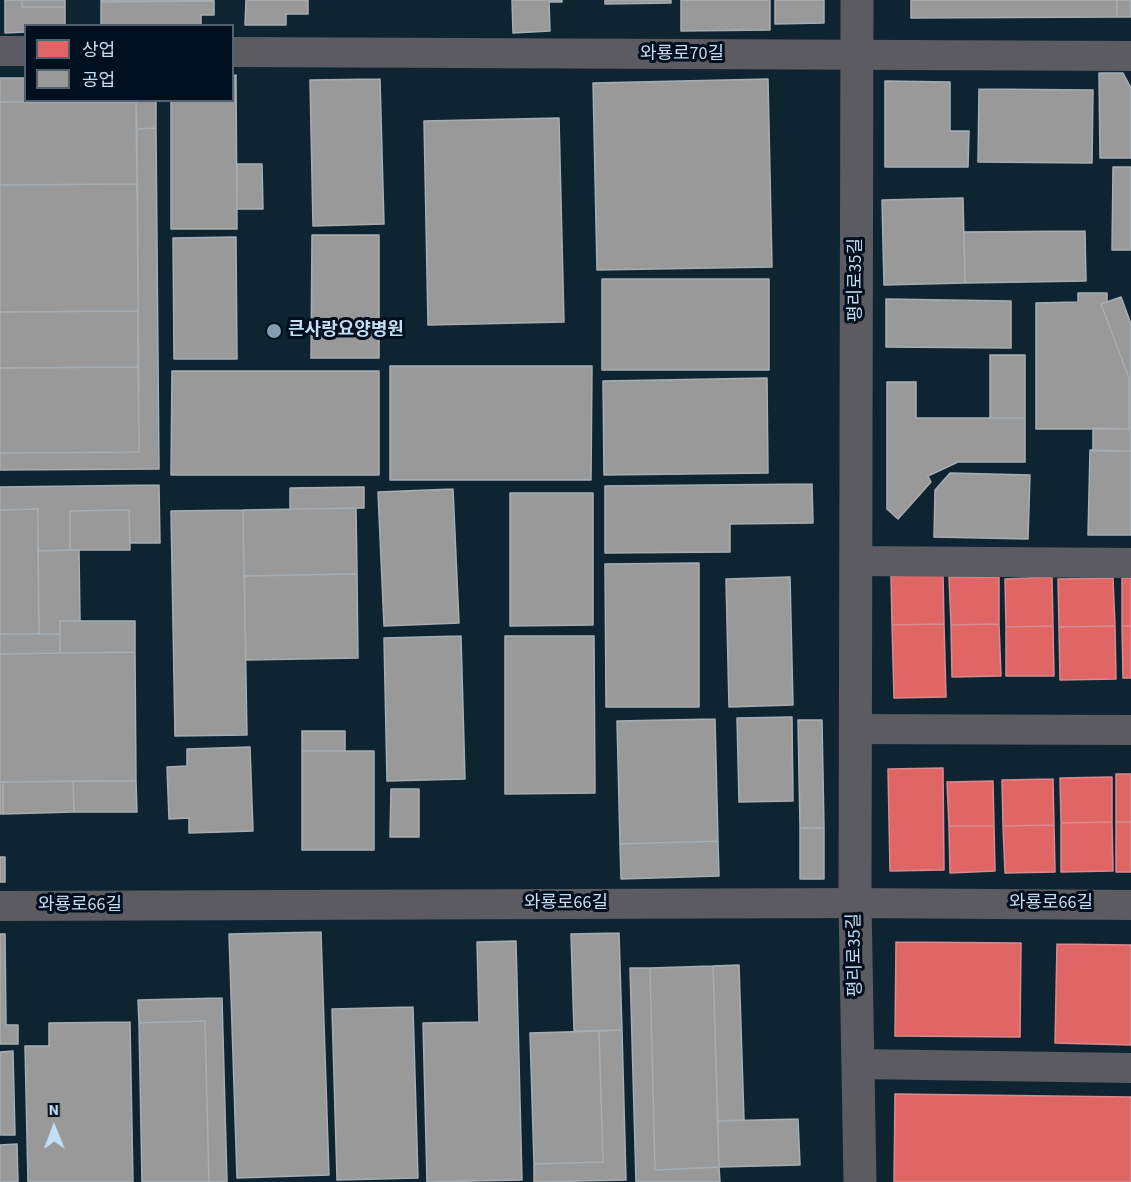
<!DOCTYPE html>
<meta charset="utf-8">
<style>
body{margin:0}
#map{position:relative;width:1131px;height:1182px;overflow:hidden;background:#0f2431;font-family:"Source Sans 3","Noto Sans KR",sans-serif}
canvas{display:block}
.legend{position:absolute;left:24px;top:24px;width:210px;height:78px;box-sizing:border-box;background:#000f1d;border:2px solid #4e6273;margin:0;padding:8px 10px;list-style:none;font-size:18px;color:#c4def3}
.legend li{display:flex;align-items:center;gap:12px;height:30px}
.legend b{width:30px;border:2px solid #4e6273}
.north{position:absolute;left:24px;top:1098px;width:60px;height:60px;-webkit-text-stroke:4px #000f1d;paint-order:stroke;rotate:359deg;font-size:16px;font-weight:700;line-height:24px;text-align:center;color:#c4def3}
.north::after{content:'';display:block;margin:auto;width:21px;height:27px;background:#c4def3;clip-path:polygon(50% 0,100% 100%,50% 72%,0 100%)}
</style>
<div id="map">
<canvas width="1131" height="1182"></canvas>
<ul class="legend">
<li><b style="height:16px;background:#e06666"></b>상업</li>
<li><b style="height:16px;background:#999"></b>공업</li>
</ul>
<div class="north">N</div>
</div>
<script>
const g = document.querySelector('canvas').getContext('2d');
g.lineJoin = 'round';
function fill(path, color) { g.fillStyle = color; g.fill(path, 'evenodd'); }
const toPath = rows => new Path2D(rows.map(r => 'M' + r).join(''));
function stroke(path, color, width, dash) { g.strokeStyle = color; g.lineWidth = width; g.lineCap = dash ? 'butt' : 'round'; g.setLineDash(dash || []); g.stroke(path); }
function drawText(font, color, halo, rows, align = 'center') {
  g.font = font + ' "Source Sans 3","Noto Sans KR",sans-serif'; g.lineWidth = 6; g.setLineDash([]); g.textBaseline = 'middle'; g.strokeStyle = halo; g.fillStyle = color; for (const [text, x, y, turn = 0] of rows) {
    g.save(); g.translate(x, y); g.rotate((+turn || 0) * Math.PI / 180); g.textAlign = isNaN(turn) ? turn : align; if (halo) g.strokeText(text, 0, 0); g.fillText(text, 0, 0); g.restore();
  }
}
const shops = toPath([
 [943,574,944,624,892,625,891,576,943,574],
 [949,577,999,577,999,624,951,625,949,577],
 [1052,577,1053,626,1006,627,1005,579,1052,577],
 [1113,578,1115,626,1059,627,1058,579,1113,578],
 [1122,578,1131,578,1131,626,1122,626,1122,578],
 [944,624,946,697,894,698,892,625,944,624],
 [999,624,1001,676,952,677,951,625,999,624],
 [1053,626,1054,676,1006,676,1006,627,1053,626],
 [1115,626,1116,679,1060,680,1059,627,1115,626],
 [1122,626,1131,626,1131,678,1123,678,1122,626],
 [943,768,944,870,890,871,888,769,943,768],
 [1116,774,1131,774,1131,822,1116,822,1116,774],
 [1112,777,1112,822,1061,823,1060,778,1112,777],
 [1053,779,1054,825,1003,826,1002,780,1053,779],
 [993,781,994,826,949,826,947,782,993,781],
 [1112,822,1113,871,1061,872,1061,823,1112,822],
 [1116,822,1131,822,1131,872,1116,872,1116,822],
 [1054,825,1055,872,1005,873,1003,826,1054,825],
 [949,826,994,826,995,871,950,873,949,826],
 [896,942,1021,943,1020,1037,895,1036,896,942],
 [1057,944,1131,945,1131,1045,1055,1043,1057,944],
 [895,1094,1131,1097,1131,1182,894,1182,895,1094]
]);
fill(shops, '#e06666');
stroke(shops, '#d88a90', 1.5);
const industry = toPath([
 [5,0,22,0,22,7,65,7,65,26,26,26,26,32,5,33,5,0],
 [22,0,65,0,65,7,22,7,22,0],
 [101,0,214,0,214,1,101,2,101,0],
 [246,0,308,0,308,14,286,14,286,25,245,25,246,0],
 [512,0,562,0,562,2,549,2,550,31,513,33,512,0],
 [605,0,671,0,671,3,605,4,605,0],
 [681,0,770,0,770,30,681,31,681,0],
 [775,0,824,0,824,23,775,24,775,0],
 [911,0,1117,0,1117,17,911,18,911,0],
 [1117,0,1131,0,1131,17,1117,17,1117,0],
 [214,1,214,15,201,15,201,26,101,26,101,2,214,1],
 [1099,73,1123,73,1131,88,1131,158,1100,158,1099,73],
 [236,75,237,229,171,229,171,100,232,100,232,76,236,75],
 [0,78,26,78,26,100,156,100,156,128,137,129,136,102,0,102,0,78],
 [380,79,384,224,313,226,310,80,380,79],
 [768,79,772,267,597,270,593,83,768,79],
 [885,81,950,82,950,131,969,131,968,167,885,167,885,81],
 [979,89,1093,90,1092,163,978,162,979,89],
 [0,102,136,102,137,184,0,185,0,102],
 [559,118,564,322,428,325,424,121,559,118],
 [156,128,159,469,0,470,0,453,139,452,137,129,156,128],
 [237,164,262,164,263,209,237,209,237,164],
 [1113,167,1131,167,1131,250,1112,250,1113,167],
 [137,184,138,311,0,312,0,185,137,184],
 [963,198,965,283,884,285,882,200,963,198],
 [1085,231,1086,281,965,283,964,232,1085,231],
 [312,235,379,235,379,358,311,358,312,235],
 [236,237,237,359,174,359,173,238,236,237],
 [602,279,769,279,769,370,602,370,602,279],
 [1078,293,1107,293,1107,302,1101,304,1129,378,1129,429,1036,429,1036,303,1078,302,1078,293],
 [1121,297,1131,324,1131,451,1093,451,1093,428,1129,429,1129,378,1101,304,1121,297],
 [886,299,1011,301,1011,348,886,347,886,299],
 [138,311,138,367,0,368,0,312,138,311],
 [990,355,1025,355,1025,418,990,418,990,355],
 [390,366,592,366,591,480,390,480,390,366],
 [138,367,139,452,0,453,0,368,138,367],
 [172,371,379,371,379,475,171,475,172,371],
 [767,378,768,473,604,475,603,381,767,378],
 [887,382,916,382,916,418,1025,418,1025,462,958,462,928,476,931,482,898,519,887,509,887,382],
 [1090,450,1131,451,1131,535,1088,535,1090,450],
 [950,473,1030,475,1028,539,934,537,935,490,950,473],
 [812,484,813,523,730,524,730,552,605,553,605,486,812,484],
 [159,485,160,543,130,543,129,510,70,511,70,550,38,551,38,509,0,510,0,487,159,485],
 [364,487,364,508,290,509,290,488,364,487],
 [453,489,459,623,384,626,378,492,453,489],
 [510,493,593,493,593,625,510,626,510,493],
 [356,508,357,574,244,576,243,510,356,508],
 [38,509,39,634,0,634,0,510,38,509],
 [129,510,130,550,70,550,70,511,129,510],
 [243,510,247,735,175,736,171,511,243,510],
 [79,550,80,621,60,621,60,634,39,634,38,551,79,550],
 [699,563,699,707,606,707,605,564,699,563],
 [357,574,358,658,246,660,244,576,357,574],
 [790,577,793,705,729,707,726,579,790,577],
 [60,621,135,621,135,652,60,653,60,621],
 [0,634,60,634,60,653,0,654,0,634],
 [461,636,465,779,387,781,384,638,461,636],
 [505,636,594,636,595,793,505,794,505,636],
 [135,652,136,781,0,782,0,654,135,652],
 [792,717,793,801,739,802,737,718,792,717],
 [715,719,718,841,620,844,617,721,715,719],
 [798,720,822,720,824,828,800,828,798,720],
 [302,731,345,731,345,751,302,751,302,731],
 [250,747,253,831,189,833,189,818,169,819,167,767,187,766,187,749,250,747],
 [302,751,374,751,374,850,302,850,302,751],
 [73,781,136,781,137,812,74,812,73,781],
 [73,781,74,812,3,814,3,782,73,781],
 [0,782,3,782,3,814,0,814,0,782],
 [391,789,419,789,419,837,390,837,391,789],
 [800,828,824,828,824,879,800,879,800,828],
 [718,841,719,876,621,879,620,844,718,841],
 [0,857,5,857,5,882,0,882,0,857],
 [321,932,329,1175,237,1178,229,934,321,932],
 [619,933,622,1030,574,1031,571,934,619,933],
 [0,934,5,934,6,1025,18,1025,18,1044,0,1044,0,934],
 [516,941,522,1180,427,1182,423,1023,479,1022,477,942,516,941],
 [739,965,744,1120,718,1121,713,966,739,965],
 [713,966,719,1167,655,1170,650,968,713,966],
 [630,968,650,968,655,1170,719,1167,720,1182,636,1182,630,968],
 [222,998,227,1182,209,1182,205,1021,139,1023,138,1000,222,998],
 [413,1007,418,1178,337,1180,332,1009,413,1007],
 [205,1021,209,1182,142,1182,139,1023,205,1021],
 [130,1022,133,1182,28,1182,25,1046,49,1046,49,1023,130,1022],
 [622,1030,626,1180,534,1182,534,1164,603,1162,599,1031,622,1030],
 [599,1031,603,1162,534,1164,530,1033,599,1031],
 [13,1051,15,1135,0,1135,0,1052,13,1051],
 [798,1119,800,1165,719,1167,718,1121,798,1119],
 [17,1144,18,1182,0,1182,0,1145,17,1144]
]);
fill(industry, '#999');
stroke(industry, '#a6aeb4', 1.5);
stroke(toPath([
 [0,51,26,51],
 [232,52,1131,56],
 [857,561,1131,563],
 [855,729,1131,730],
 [0,906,855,903,1131,905],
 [857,1064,1131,1068]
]), '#5c5b61', 30);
stroke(toPath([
 [857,0,855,903,860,1182]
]), '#5c5b61', 33);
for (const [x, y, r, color] of [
 [274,331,8,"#859daf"]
]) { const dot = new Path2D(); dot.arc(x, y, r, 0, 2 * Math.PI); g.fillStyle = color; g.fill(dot); stroke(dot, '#000f1d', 2); }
drawText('18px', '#c4def3', '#000f1d', [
 ["와룡로70길",682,55],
 ["평리로35길",857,280,-90],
 ["와룡로66길",566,904],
 ["와룡로66길",1051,904],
 ["와룡로66길",80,906],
 ["평리로35길",856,955,-91]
]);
drawText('bold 18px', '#c4def3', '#000f1d', [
 ["큰사랑요양병원",288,331]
], 'left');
</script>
